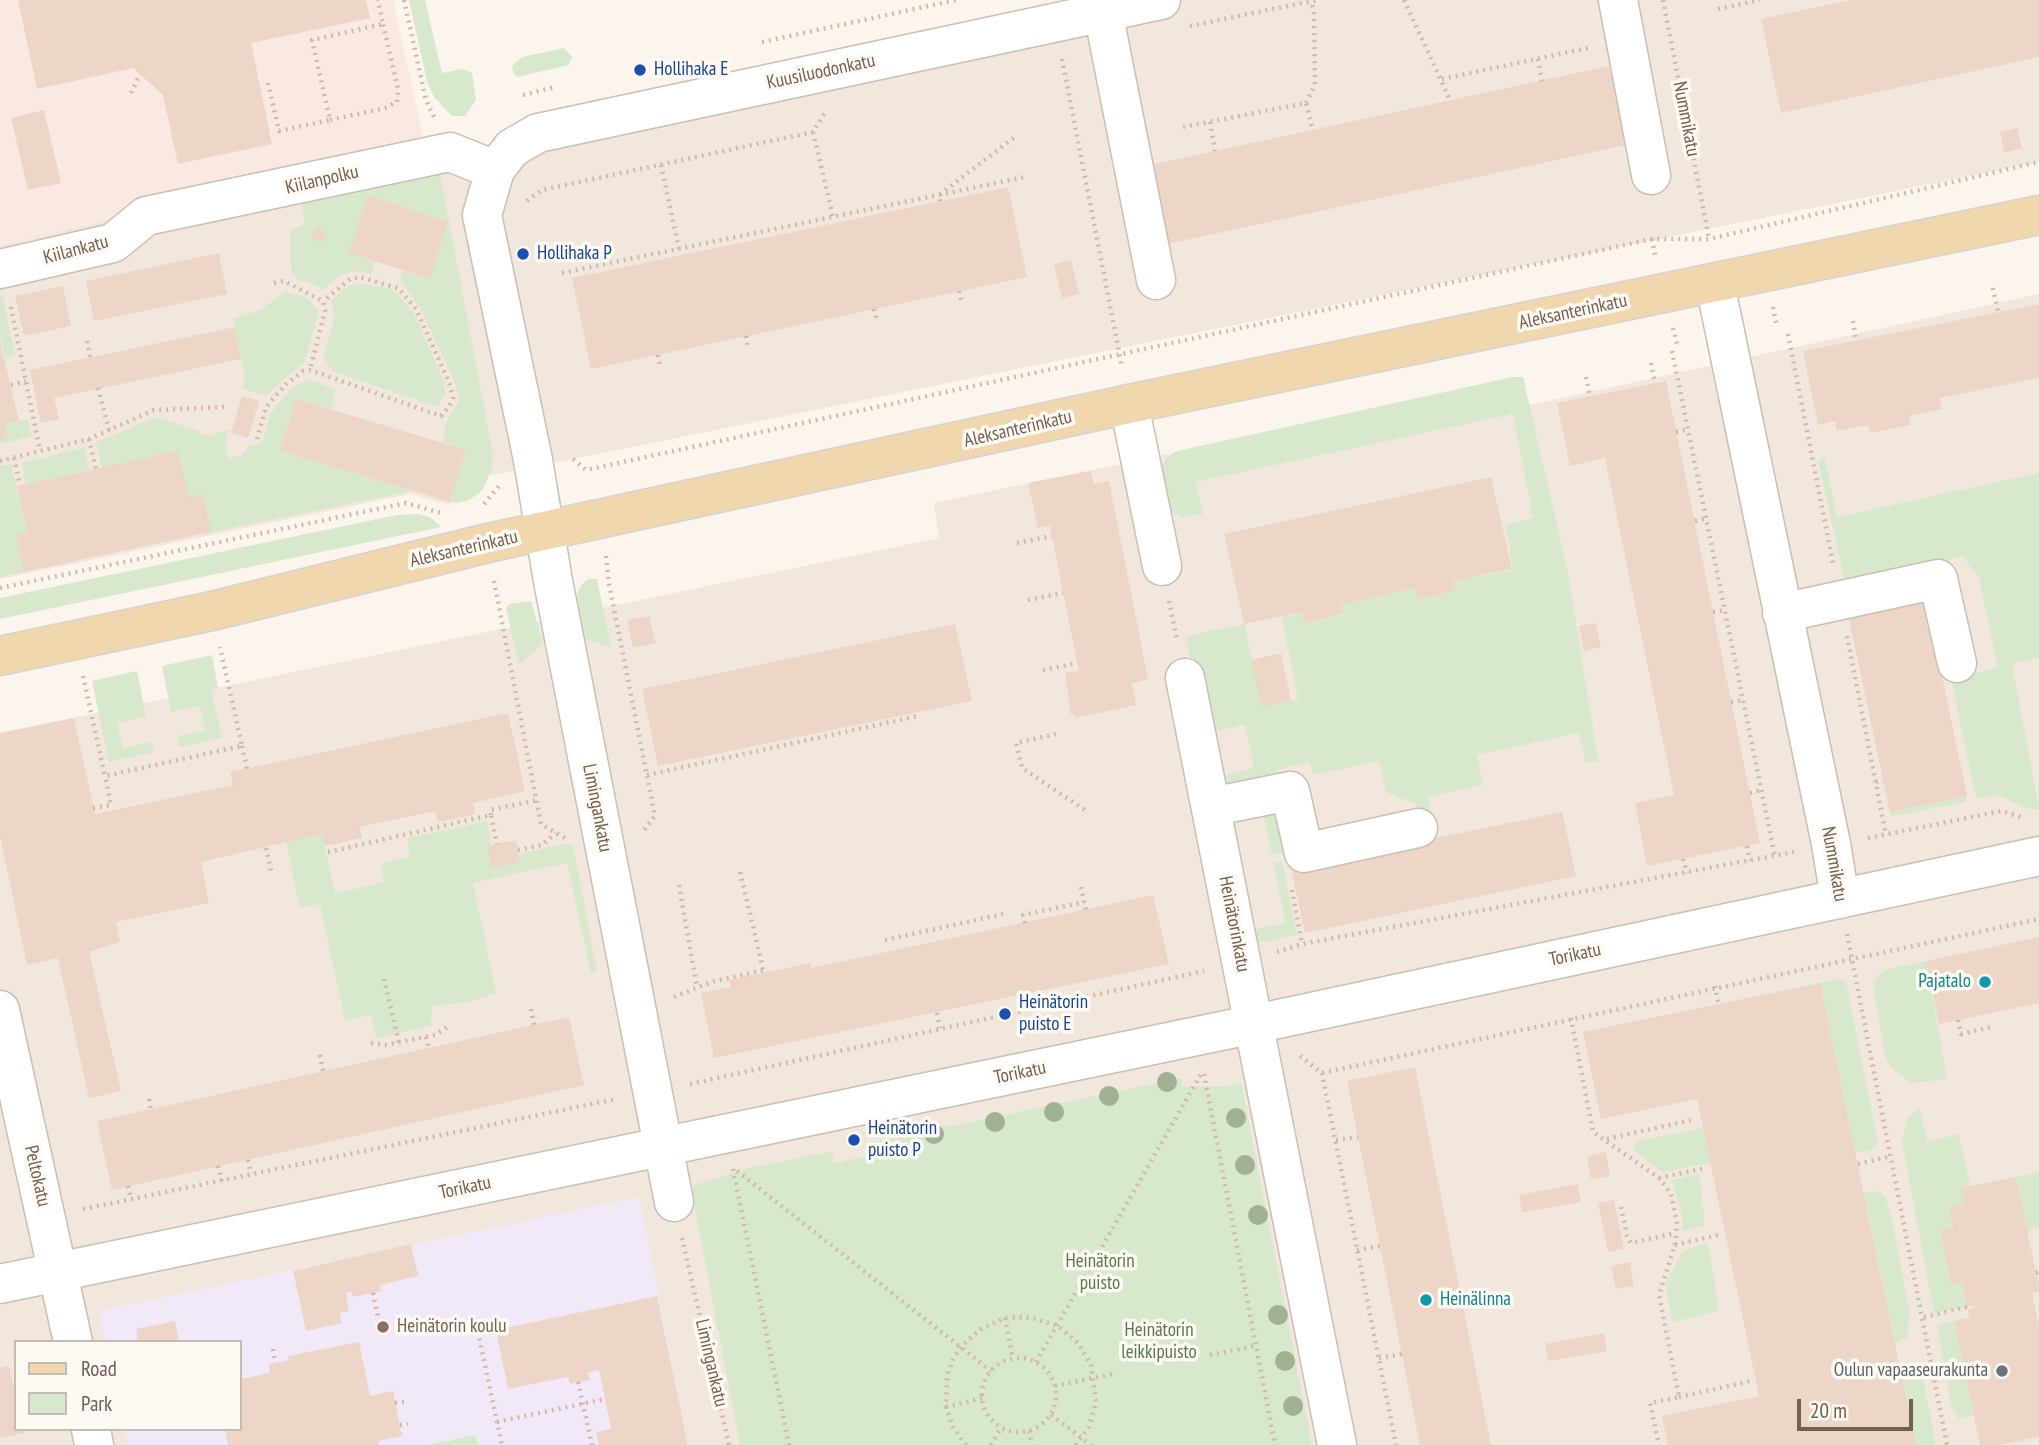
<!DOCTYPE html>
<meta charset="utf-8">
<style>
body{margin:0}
#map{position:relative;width:2039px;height:1445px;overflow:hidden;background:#fbf5ed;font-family:"PT Sans Narrow",sans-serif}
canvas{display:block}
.legend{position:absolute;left:14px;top:1340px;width:228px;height:91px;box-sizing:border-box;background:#fdf9f3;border:2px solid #c6bbb3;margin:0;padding:9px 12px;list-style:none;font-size:21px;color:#745d52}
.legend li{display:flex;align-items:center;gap:14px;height:35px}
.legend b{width:35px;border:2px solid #c6bbb3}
.scale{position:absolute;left:1797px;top:1399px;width:116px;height:32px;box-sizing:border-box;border:4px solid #745d52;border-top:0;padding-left:9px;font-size:21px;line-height:24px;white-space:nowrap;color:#745d52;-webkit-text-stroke:5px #fdf9f3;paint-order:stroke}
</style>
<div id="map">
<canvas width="2039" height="1445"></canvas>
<ul class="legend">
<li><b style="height:9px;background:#f1d7ae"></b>Road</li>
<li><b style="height:19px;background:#d8e8cc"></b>Park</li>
</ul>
<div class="scale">20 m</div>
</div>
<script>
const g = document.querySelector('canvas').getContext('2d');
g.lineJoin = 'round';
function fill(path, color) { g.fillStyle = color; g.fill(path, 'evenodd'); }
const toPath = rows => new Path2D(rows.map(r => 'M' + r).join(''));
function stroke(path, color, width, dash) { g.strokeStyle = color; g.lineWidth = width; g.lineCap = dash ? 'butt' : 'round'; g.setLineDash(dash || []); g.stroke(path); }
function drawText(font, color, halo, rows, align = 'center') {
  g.font = font + ' "PT Sans Narrow",sans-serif'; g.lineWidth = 7; g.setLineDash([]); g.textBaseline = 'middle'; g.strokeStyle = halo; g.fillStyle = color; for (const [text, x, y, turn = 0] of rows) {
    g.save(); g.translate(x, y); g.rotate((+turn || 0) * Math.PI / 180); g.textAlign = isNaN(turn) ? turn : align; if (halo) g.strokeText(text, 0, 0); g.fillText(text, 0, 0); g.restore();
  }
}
fill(toPath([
 [1088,0,2039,0,2039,162,464,481,450,505,410,494,0,579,0,245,425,144,446,163,1094,35],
 [2039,294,2039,1445,0,1445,0,733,939,538,934,503,1168,454,1181,481],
 [16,1342,240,1342,240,1429,16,1429]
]), '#f2e7dc');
fill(toPath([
 [0,0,393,0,425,144,0,245]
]), '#f9e9e2');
fill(toPath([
 [639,1197,688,1445,128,1445,124,1429,240,1429,240,1342,105,1342,99,1311]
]), '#f2e9f8');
fill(toPath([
 [409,0,425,0,442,73,462,69,472,73,476,100,465,116,452,116,434,97,427,81],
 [564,48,572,57,569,65,517,77,513,73,512,66,522,57],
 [439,168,493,455,492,467,483,490,469,500,457,503,450,502,466,450,443,442,446,423,459,401,455,383,420,308,400,280,402,271,430,279,448,222,349,253,375,262,371,274,359,271,342,274,324,289,296,278,291,271,290,230,302,225,305,220,300,197],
 [358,283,393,289,413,312,445,384,445,395,438,405,434,406,334,372,329,367,324,357,335,316,331,301,345,288],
 [285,292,305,297,319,311,305,361,265,396,242,388,245,377,233,319,260,310],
 [0,294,3,297,15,356,5,358,0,337],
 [1513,377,1523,377,1569,578,1598,761,1586,762,1579,733,1477,755,1483,785,1428,797,1436,837,1428,838,1416,804,1386,792,1379,761,1313,775,1310,762,1277,770,1279,782,1226,784,1225,777,1229,774,1254,768,1245,725,1215,731,1196,685,1186,636,1245,624,1251,660,1291,701,1298,699,1282,618,1302,612,1305,623,1342,615,1340,605,1414,588,1417,600,1455,591,1453,581,1513,570,1506,524,1533,518,1513,414,1196,482,1203,514,1183,517,1171,512,1162,468,1166,457,1177,451],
 [308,380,336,389,331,409,296,399,280,451,412,491,211,532,203,495,188,497,102,468,96,442,158,417,211,436,229,429,225,444,228,459,242,455,250,445,258,445,263,440,271,413,292,388],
 [28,419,32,436,0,444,0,439,7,437,4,424],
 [85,447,89,470,26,484,22,463],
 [1825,457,1837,517,2039,473,2039,658,2012,664,2039,809,2030,809,1996,795,1978,799,1974,790,1951,678,1998,668,1979,578,1963,557,1845,581,1818,461],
 [11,464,27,532,16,535,24,572,0,577,0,466],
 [417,514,430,517,441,527,0,619,0,598,397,515],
 [588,579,597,579,611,647,584,639,577,594,581,585],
 [531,601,543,644,519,665,506,608,509,604],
 [212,655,218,688,211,690,222,738,179,747,177,736,205,730,200,706,171,712,162,666],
 [137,671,146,716,117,723,123,748,152,742,154,752,109,762,92,681],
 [1967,796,1965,802,1891,817,1890,812],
 [1273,804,1288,852,1272,855,1262,806],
 [487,821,491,845,488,846,520,862,519,854,563,844,573,845,597,972,591,973,567,863,473,883,496,993,469,1002,432,1006,431,1026,376,1038,371,1015,345,1021,320,904,300,908,286,842,322,834,335,894,384,882,381,864,409,856,408,838],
 [1282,862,1297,935,1258,943,1256,929,1286,923,1273,863],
 [1926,961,1947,1079,1912,1083,1891,1068,1885,1056,1873,985,1877,976,1885,970],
 [1837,979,1846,981,1876,1133,1877,1144,1870,1151,1855,1152,1820,983],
 [1181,1078,1183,1086,1220,1087,1241,1083,1312,1445,740,1445,692,1193,694,1185,745,1169,832,1151,835,1163,867,1156,865,1144],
 [1920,1109,1927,1142,1959,1134,1970,1186,1961,1188,1964,1204,1949,1208,1953,1227,1940,1230,1951,1284,1962,1282,1967,1307,1934,1313,1902,1141,1908,1117],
 [1703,1128,1711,1163,1662,1172,1633,1150,1634,1144,1642,1140],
 [2039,1172,2039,1228,2027,1231,2016,1177],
 [1699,1174,1705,1226,1682,1231,1683,1217,1671,1180],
 [1878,1191,1885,1197,1891,1215,1909,1309,1908,1337,1895,1343,1864,1192],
 [1705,1243,1709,1247,1719,1311,1672,1322,1666,1283,1682,1252],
 [1954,1321,1974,1415,1959,1419,1951,1405,1937,1325],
 [1915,1371,1923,1379,1936,1445,1916,1445,1901,1373],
 [475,1435,478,1445,428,1445]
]), '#d8e8cc');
fill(toPath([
 [18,0,366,0,370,18,251,43,272,144,178,164,163,95,133,68,37,89],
 [1850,0,2039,0,2039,57,1781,113,1761,19],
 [1609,66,1626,145,1167,244,1150,165],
 [44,110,61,183,28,190,11,118],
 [2017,128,2022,148,2004,153,2000,132],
 [1008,187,1027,277,591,369,572,278],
 [368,195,448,222,430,279,349,253],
 [317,227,327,233,321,243,311,237],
 [219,253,227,294,94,321,86,281],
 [1071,260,1079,294,1062,298,1054,264],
 [63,286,71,326,24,336,15,296],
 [2039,304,2039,378,1940,398,1942,409,1909,416,1911,425,1870,433,1868,425,1837,431,1835,421,1818,425,1803,351],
 [235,327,241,359,54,398,59,419,41,423,30,370],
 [0,342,19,421,4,424,7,438,0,439],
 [1666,381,1760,843,1647,866,1635,803,1674,795,1605,458,1570,466,1557,403],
 [242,396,259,401,248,438,231,433],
 [296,399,466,450,450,502,280,451],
 [178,451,188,497,203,494,211,532,24,572,16,535,27,532,17,486],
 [1091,471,1094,484,1109,481,1148,679,1132,683,1136,705,1075,718,1075,714,1071,715,1065,673,1079,671,1063,593,1050,526,1038,528,1028,483],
 [1491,477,1512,569,1453,581,1455,591,1417,600,1414,588,1340,605,1343,614,1304,623,1302,612,1244,624,1224,534],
 [1926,599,1967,796,1890,812,1848,615],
 [649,616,656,643,633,648,627,620],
 [1596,623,1601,647,1584,651,1579,626],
 [955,624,972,701,658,766,642,689],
 [1281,653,1291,701,1262,707,1251,660],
 [508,713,525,791,473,803,475,814,462,817,438,822,436,811,359,827,362,838,344,842,325,846,322,834,201,862,209,903,116,922,120,942,89,952,121,1091,89,1098,58,958,27,965,0,836,0,733,74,718,95,814,233,785,230,772],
 [1562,812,1576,876,1305,933,1291,868],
 [516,840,520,862,492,868,487,846],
 [1153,895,1169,964,714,1058,701,993,731,987,729,980,811,963,811,968],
 [2039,937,2039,1003,1939,1024,1926,961],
 [1820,983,1916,1445,1668,1445,1662,1416,1759,1396,1697,1099,1601,1119,1583,1032],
 [569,1017,584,1085,112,1190,97,1121],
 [1415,1067,1491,1445,1420,1445,1358,1137,1347,1081],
 [1606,1152,1610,1176,1591,1179,1587,1156],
 [2016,1177,2039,1287,2039,1292,2032,1293,2039,1328,2039,1437,1999,1445,1980,1445,1954,1321,1969,1318,1968,1310,1975,1308,1975,1305,1967,1307,1962,1282,1951,1284,1940,1229,1953,1227,1949,1208,1964,1204,1961,1188],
 [1577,1184,1581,1202,1522,1212,1519,1195],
 [1614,1200,1624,1249,1608,1252,1598,1203],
 [411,1244,418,1276,380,1285,381,1291,373,1293,353,1297,351,1291,346,1293,349,1311,340,1313,342,1323,306,1331,293,1271],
 [1630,1262,1634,1286,1616,1289,1611,1266],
 [657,1296,688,1445,599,1445,596,1432,611,1429,599,1370,588,1373,590,1380,570,1384,568,1377,508,1389,496,1330],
 [175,1321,179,1342,138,1342,136,1329],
 [1604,1333,1607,1351,1548,1361,1545,1344],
 [359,1342,370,1396,393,1391,402,1436,378,1441,379,1445,228,1445,225,1429,240,1429,240,1379,270,1373,269,1364,289,1360,288,1356],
 [9,1366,16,1395,16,1429,23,1429,24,1433,0,1438,0,1368]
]), '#edd6c8');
const minor = toPath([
 [1618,0,1651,175],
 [1103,12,1156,280],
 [0,269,113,243,146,216,450,152,495,170],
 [1715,284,1831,844,1840,899],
 [1129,404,1162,566],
 [1782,613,1938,579,1957,663],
 [1185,678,1337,1445],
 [1211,807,1290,791,1304,853,1418,828],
 [0,1010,73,1342],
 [674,1202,553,581,533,460,482,215,495,170,512,148,538,133,1161,0],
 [0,1284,1255,1024,2039,856],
 [91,1429,94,1445]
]);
const major = toPath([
 [0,656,212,611,488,543,1129,404,2039,215]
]);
stroke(minor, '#ccbeb3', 41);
stroke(major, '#d8d2cf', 41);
stroke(toPath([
 [404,0,426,100,434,117],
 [1404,0,1450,100],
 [1663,0,1709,239],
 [1718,9,1760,0],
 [1190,26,1317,0],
 [762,42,956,0],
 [1062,59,1122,367],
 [1538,59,1542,81],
 [1442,79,1588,48],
 [268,83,279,131,330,120,312,40,383,24,378,0],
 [131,93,140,74],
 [523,95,555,87],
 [1306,103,1315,85,1314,14,1311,1],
 [330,120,385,108,397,102,398,89,383,24],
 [1210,122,1215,151],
 [1183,127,1306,103,1313,130],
 [813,132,833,217],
 [661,165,679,249],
 [527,201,542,190,813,132,826,111],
 [940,201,939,195,1016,136],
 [1652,239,1655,255],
 [562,273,1025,177],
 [274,283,284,281,323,301,325,311,310,370],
 [1993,288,1998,312],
 [959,291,962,304],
 [11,307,40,451],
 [1773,307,1777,327],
 [874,309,877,321],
 [1853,321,1856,341],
 [1673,328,1678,348],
 [1788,334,1833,563],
 [746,336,748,349],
 [87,341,90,357],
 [1672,351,1775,857],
 [658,355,660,367],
 [1651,363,1655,383],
 [1586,377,1590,397],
 [11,385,26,381],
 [98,388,109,430],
 [1676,432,1688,429],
 [89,439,96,469],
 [257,439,266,407,286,384,303,371,310,370,441,416,449,407,453,398,449,382,416,309,398,288,360,277,350,279,323,301],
 [14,458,20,485],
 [573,459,586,470,1652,239,1709,239,2039,162],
 [0,461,89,439,154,410,224,407],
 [484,504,499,486],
 [1695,521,1707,518],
 [1017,543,1052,536],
 [606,556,609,584,655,816,643,831],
 [494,581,541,824,565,838],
 [0,588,406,503,441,513],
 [1028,600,1063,593],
 [1169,601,1177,640],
 [1713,612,1725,610],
 [1847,636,1886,835],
 [1043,670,1077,663],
 [83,676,105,776,242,746,220,647],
 [1731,702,1743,700],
 [1056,734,1016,743,1022,768,1088,812],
 [242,746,247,769],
 [647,775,918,716],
 [1876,782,1883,780],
 [1750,793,1761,790],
 [93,808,111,805,105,776],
 [491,815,490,810,537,800],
 [1868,838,2002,811,2024,818],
 [1747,846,1750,861],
 [266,848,271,871],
 [518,850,542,845,556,833],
 [328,852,491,815,497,844],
 [1683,859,1687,873],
 [740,872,764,973],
 [679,885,697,988],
 [1081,887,1086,910],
 [1292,890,1302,944],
 [1025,923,1023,915,1084,902],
 [1847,934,1947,1445],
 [885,940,1003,914],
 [1277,952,1302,944,1794,852],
 [384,979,399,1043],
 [1715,986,1718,1002],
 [674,997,711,982,764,970],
 [531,1009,534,1025],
 [937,1013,940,1028],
 [1571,1018,1593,1132,1659,1178,1671,1194,1677,1224,1675,1245,1659,1295,1679,1397,1650,1403,1659,1445],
 [1958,1020,1961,1034,1991,1027],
 [426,1037,429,1048],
 [371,1043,385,1045,435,1035,447,1027],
 [320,1055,323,1071],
 [1300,1056,1322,1073,2039,919],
 [1322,1073,1396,1445],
 [1204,1074,1275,1445],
 [690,1084,1204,971],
 [149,1099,151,1109],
 [1607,1139,1695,1119],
 [1336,1140,1358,1137],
 [248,1160,251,1174],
 [1858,1164,1892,1156],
 [218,1166,222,1181],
 [733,1169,789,1445],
 [737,1171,991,1371],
 [1659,1178,1705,1168],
 [128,1186,131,1199],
 [1621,1207,1627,1236,1631,1243,1676,1233],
 [83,1209,616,1099],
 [682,1238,729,1445],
 [1675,1245,1718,1235],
 [1357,1250,1380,1246],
 [2036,1273,2039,1272],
 [373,1293,380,1327],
 [1924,1317,1971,1306],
 [475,1318,502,1445],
 [1005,1318,1013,1359],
 [273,1349,275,1363],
 [1210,1355,1255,1346],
 [1379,1358,1402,1354],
 '982 1395a37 37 0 1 1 74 0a37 37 0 1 1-74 0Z',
 [1036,1362,1201,1074],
 [578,1382,592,1445],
 [1055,1386,1117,1373],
 [1679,1397,1750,1381],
 [395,1403,404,1402],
 [946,1407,983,1398],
 [1051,1415,1091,1445],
 [497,1422,605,1399],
 [400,1425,408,1424],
 [1029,1431,1032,1445],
 [966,1445,953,1427,946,1407,947,1375,953,1360,961,1346,981,1329,1005,1318,1019,1317,1032,1318,1058,1326,1078,1343,1091,1365,1096,1402,1089,1427,1076,1445],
 [991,1445,1001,1428]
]), '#d2b9aa', 4.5, [2, 5]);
stroke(minor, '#fff', 38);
stroke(major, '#f1d7ae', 38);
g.fillStyle = '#a2b094';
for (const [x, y] of [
 [1167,1082],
 [1109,1096],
 [1054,1112],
 [1236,1118],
 [995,1122],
 [934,1134],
 [1245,1165],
 [1258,1215],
 [1278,1315],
 [1285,1361],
 [1293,1406]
]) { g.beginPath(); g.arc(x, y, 10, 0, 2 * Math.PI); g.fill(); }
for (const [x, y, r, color] of [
 [640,70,7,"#1a4fb4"],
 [523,254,7,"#1a4fb4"],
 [1985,982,7,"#0f9aa8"],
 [1005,1014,7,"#1a4fb4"],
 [854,1140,7,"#1a4fb4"],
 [1426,1300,7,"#0f9aa8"],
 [383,1327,7,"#8d6e63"],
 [2002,1371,7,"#6b7280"]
]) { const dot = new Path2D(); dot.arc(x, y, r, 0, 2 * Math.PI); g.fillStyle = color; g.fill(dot); stroke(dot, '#fdf9f3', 2.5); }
drawText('19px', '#164399', '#fdf9f3', [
 ["Hollihaka E",654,70],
 ["Hollihaka P",537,254],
 ["Heinätorin",1019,1003],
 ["puisto E",1019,1025],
 ["Heinätorin",868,1129],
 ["puisto P",868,1151]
], 'left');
drawText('19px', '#745d52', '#fdf9f3', [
 ["Kuusiluodonkatu",821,72,-12],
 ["Nummikatu",1686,119,79],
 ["Kiilanpolku",322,180,-13],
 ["Kiilankatu",76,250,-15],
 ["Aleksanterinkatu",1573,312,-12],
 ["Aleksanterinkatu",1018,429,-13],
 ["Aleksanterinkatu",464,549,-13],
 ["Limingankatu",597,808,79],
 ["Nummikatu",1834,864,80],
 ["Heinätorinkatu",1234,924,79],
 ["Torikatu",1575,955,-12],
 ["Torikatu",1020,1073,-12],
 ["Peltokatu",37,1176,77],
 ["Torikatu",465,1188,-12],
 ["Limingankatu",711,1363,77]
]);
drawText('19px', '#0d838f', '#fdf9f3', [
 ["Pajatalo",1971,982],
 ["Heinälinna",1440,1300,"left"]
], 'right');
drawText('19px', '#59784b', '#fdf9f3', [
 ["Heinätorin",1100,1262],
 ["puisto",1100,1284],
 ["Heinätorin",1159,1331],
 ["leikkipuisto",1159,1353]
]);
drawText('19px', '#785e54', '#fdf9f3', [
 ["Heinätorin koulu",397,1327]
], 'left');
drawText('19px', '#5b616d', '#fdf9f3', [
 ["Oulun vapaaseurakunta",1988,1371]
], 'right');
</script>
